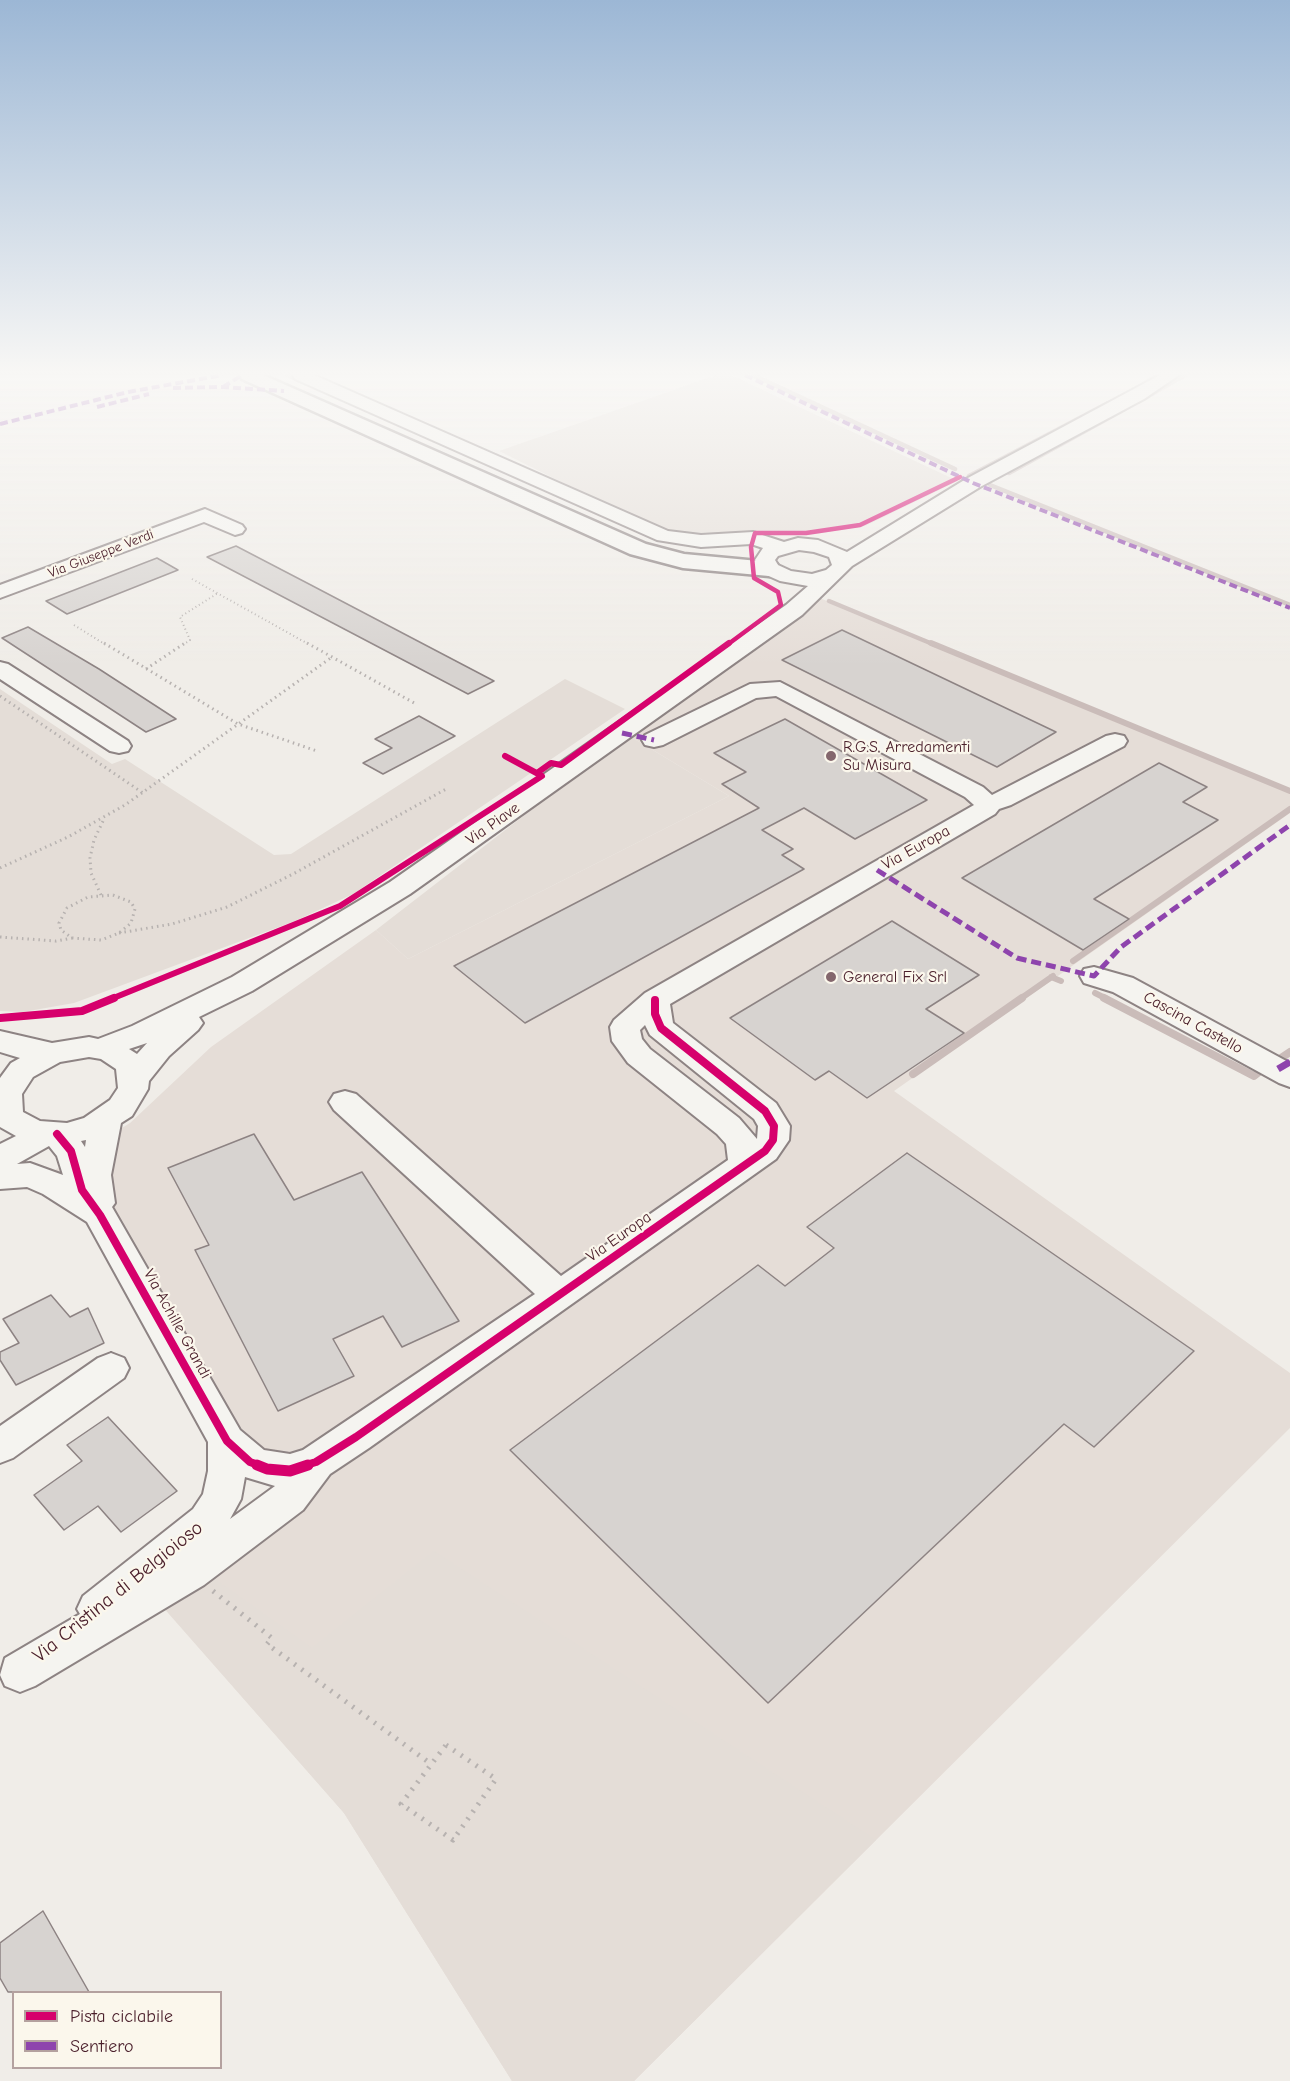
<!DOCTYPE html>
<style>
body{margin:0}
#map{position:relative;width:1290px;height:2081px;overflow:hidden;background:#f0ede8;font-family:"Comic Neue",sans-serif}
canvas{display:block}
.legend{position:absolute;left:12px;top:1991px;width:210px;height:78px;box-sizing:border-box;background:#fbf7ec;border:2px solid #b4a19f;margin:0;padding:8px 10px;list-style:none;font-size:18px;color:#4a1f2b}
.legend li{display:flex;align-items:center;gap:12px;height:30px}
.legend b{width:30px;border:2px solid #b4a19f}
</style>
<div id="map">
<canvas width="1290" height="2081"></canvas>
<ul class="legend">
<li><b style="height:8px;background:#d6006c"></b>Pista ciclabile</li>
<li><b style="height:8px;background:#8e44ad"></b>Sentiero</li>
</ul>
</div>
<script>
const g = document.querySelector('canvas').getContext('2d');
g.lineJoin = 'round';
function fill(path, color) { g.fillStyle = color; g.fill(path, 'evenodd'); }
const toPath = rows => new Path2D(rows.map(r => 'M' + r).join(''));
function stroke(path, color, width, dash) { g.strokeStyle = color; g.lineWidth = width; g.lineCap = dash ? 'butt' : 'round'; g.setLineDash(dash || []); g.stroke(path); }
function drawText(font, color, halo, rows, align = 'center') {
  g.font = font + ' "Comic Neue",sans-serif'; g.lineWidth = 4.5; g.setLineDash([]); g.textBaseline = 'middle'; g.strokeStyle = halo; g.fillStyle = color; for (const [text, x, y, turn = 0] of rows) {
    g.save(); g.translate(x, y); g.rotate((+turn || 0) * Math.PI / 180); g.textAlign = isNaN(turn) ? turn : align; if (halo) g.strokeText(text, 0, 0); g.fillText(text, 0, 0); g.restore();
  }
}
fill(toPath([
 [815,596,1290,793,1290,813,894,1091,1290,1373,1290,1428,634,2081,512,2081,344,1813,152,1594,285,1497,101,1218,50,1173,130,1123,211,1047,376,930,408,959,729,796,628,735]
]), '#e5ddd7');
fill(toPath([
 [716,375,731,375,958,481,865,526,810,535,668,535,499,451],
 [565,679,625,709,353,894,295,921,74,1003,23,1012,0,1011,0,689,112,764,125,759,274,855,291,854],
 [628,735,729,796,408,959,376,930],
 [434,1551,876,1840,634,2081,512,2081,344,1813,161,1605,205,1572,312,1648]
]), '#e4ddd7');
stroke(toPath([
 [287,375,301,381],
 [753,375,955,469],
 [1139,387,1158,375],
 [1138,402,1185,375],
 [1009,473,1125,409],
 [969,476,1108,403],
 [990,485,1290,605],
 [829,601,935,645]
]), '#cabcb9', 4.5);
stroke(toPath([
 [931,643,1290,791],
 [1073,961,1290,809],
 [1051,977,1061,981],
 [1095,993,1107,999],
 [1020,999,1053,976]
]), '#cabcb9', 6);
stroke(toPath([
 [1104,998,1254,1076,1259,1072],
 [1281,1058,1290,1052],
 [913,1074,1022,998]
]), '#cabcb9', 8);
const building = toPath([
 [236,546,309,584,494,681,468,694,207,557,236,546],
 [157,558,178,570,67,614,46,601,157,558],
 [28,627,99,669,176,719,146,732,2,638,28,627],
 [842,630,1056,732,997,767,782,660,842,630],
 [419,716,455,736,383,774,363,763,392,748,375,739,419,716],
 [785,719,927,800,855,839,804,808,762,830,793,849,782,855,804,869,525,1023,454,966,759,808,722,784,746,772,714,753,785,719],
 [1159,763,1207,787,1183,802,1218,820,1094,899,1129,919,1083,950,962,878,1159,763],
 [892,921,979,975,926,1009,964,1033,867,1098,829,1071,815,1080,730,1018,892,921],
 [254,1134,294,1200,362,1172,459,1321,402,1347,383,1316,333,1339,354,1376,278,1411,195,1250,209,1245,168,1168,254,1134],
 [907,1153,1194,1351,1094,1447,1064,1424,768,1703,510,1450,758,1265,785,1286,834,1248,807,1227,907,1153],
 [51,1295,70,1317,88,1308,104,1343,16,1385,0,1360,0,1352,19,1343,3,1319,51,1295],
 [108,1417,177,1491,121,1532,98,1506,64,1530,34,1495,82,1461,67,1445,108,1417],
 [43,1911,89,1992,8,1992,0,1978,0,1943,43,1911]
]);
fill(building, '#d7d3d0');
stroke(building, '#8d8383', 1.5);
const minor = toPath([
 [293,375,314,375,668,531,701,535,753,532,784,542,798,538,818,540,847,552,966,479,1160,375,1179,375,1144,399,980,487,852,566,802,615,410,894,252,991,199,1017,203,1023,198,1030,169,1056,149,1081,148,1089,132,1116,121,1123,111,1175,115,1203,112,1207,240,1430,264,1450,290,1454,303,1450,535,1294,334,1110,329,1102,334,1094,345,1091,356,1094,561,1276,728,1160,726,1144,717,1134,628,1063,612,1041,610,1027,614,1020,645,993,974,805,965,797,776,696,756,698,663,745,654,747,645,745,642,740,645,735,750,684,780,682,983,787,992,795,1106,736,1115,734,1124,736,1127,741,1124,746,1011,805,999,809,995,814,670,1004,673,1023,776,1103,790,1126,789,1140,776,1159,369,1448,330,1474,303,1510,204,1585,35,1686,20,1692,5,1686,0,1675,5,1658,80,1614,77,1609,83,1596,193,1509,203,1494,208,1471,208,1442,87,1222,43,1194,27,1187,0,1189,0,1144,16,1136,0,1127,0,1078,11,1063,20,1058,0,1052,0,1031,52,1043,89,1037,98,1039,132,1026,232,977,390,882,786,605,808,586,780,581,762,573,755,560,763,548,751,544,701,547,657,540,295,379,293,375],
 [799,550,814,552,829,557,832,565,826,570,812,574,791,571,778,565,775,560,778,556,799,550],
 [645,1025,650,1035,754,1119,758,1126,757,1139,739,1118,650,1049,642,1039,640,1030,645,1025],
 [147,1043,137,1054,129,1049,147,1043],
 [89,1057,101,1059,116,1069,118,1088,110,1100,84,1118,67,1123,40,1121,23,1112,22,1094,33,1077,60,1062,89,1057],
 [86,1140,85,1147,81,1141,86,1140],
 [49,1146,57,1156,63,1175,30,1163,17,1164,49,1146],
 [245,1477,275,1486,230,1519,241,1499,245,1477],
 [205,509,242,525,245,529,242,533,235,535,204,522,0,598,0,585,205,509],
 [0,662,8,664,128,741,131,746,128,751,119,753,110,751,0,679,0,662],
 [1094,967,1133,978,1290,1063,1290,1087,1279,1083,1113,992,1084,983,1080,976,1084,969,1094,967],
 [111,1353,124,1358,129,1368,124,1378,13,1458,0,1463,0,1426,98,1358,111,1353]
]);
const highway = toPath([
 [240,375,263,375,646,544,684,554,769,562,777,564,780,569,777,574,769,576,683,568,630,554,242,379,240,375]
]);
stroke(minor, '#8d8383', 4);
stroke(highway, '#8d8383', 5);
stroke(toPath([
 [192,579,310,645],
 [74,625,106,645],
 [183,645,190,640,180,617,218,593]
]), '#b7b2b0', 2, [1, 3]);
stroke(toPath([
 [104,643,238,724,317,751],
 [307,643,416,704],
 [146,669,185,643],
 [0,696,143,793],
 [0,868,68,837,125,805,332,657],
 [101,895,91,873,90,858,94,840,104,819],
 [113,895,131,902,135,909,131,923,119,933,101,940,72,938,61,930,59,923,67,908,88,897,113,895],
 [119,933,172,924,227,907,293,874,448,788],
 [0,937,56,941,72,938]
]), '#b7b2b0', 3, [1.5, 4]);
stroke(toPath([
 [213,1591,272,1638,267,1644,431,1764],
 [446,1745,496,1779,453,1840,401,1804,446,1745]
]), '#b7b2b0', 5, [2, 7]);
fill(minor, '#f5f4f0');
fill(highway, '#f5f4f0');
stroke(toPath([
 [745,375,973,483,1290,608],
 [223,387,242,375],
 [173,388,223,387,284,391],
 [97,407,149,394],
 [0,424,128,392,223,375]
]), '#8e44ad', 4, [8, 4]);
stroke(toPath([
 [622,733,654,740],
 [877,870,1017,958,1094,976,1121,947,1290,825]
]), '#8e44ad', 5, [10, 5]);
stroke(toPath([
 [1278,1069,1290,1062]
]), '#8e44ad', 7, [14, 7]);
stroke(toPath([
 [727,645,781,605,778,592,754,578,751,547,755,533,806,533,860,525,960,477]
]), '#d6006c', 4.5);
stroke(toPath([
 [537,773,551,763,561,765,729,643],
 [111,999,340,906,542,776,505,756]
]), '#d6006c', 6);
stroke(toPath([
 [0,1018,82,1011,114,998],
 [57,1134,71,1151,82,1190,100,1215,227,1441,250,1462,261,1466],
 [303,1466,316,1462,356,1437,765,1151,773,1140,774,1126,765,1111,661,1028,655,1014,655,1000]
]), '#d6006c', 8);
stroke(toPath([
 [257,1465,267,1469,290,1471,308,1465]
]), '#d6006c', 11);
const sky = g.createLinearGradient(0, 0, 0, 666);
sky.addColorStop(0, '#9cb7d5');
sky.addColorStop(0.56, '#f8f7f5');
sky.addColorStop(1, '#f8f7f500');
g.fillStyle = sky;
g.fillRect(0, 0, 1290, 666);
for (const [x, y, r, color] of [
 [831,756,6,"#84676d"],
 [831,977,6,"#84676d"]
]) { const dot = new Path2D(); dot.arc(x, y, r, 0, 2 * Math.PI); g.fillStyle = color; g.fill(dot); stroke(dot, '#fbf7ec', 2); }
drawText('14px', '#4a1f2b', '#fbf7ec', [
 ["Via Giuseppe Verdi",101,554,-21]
]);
drawText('16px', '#4a1f2b', '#fbf7ec', [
 ["R.G.S. Arredamenti",843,747],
 ["Su Misura",843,765],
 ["General Fix Srl",843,977]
], 'left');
drawText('16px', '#4a1f2b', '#fbf7ec', [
 ["Via Piave",493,824,-35],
 ["Via Europa",916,848,-29],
 ["Cascina Castello",1193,1023,29],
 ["Via Europa",619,1237,-35],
 ["Via Achille Grandi",177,1324,61]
]);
drawText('20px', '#4a1f2b', '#fbf7ec', [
 ["Via Cristina di Belgioioso",118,1592,-39]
]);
</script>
